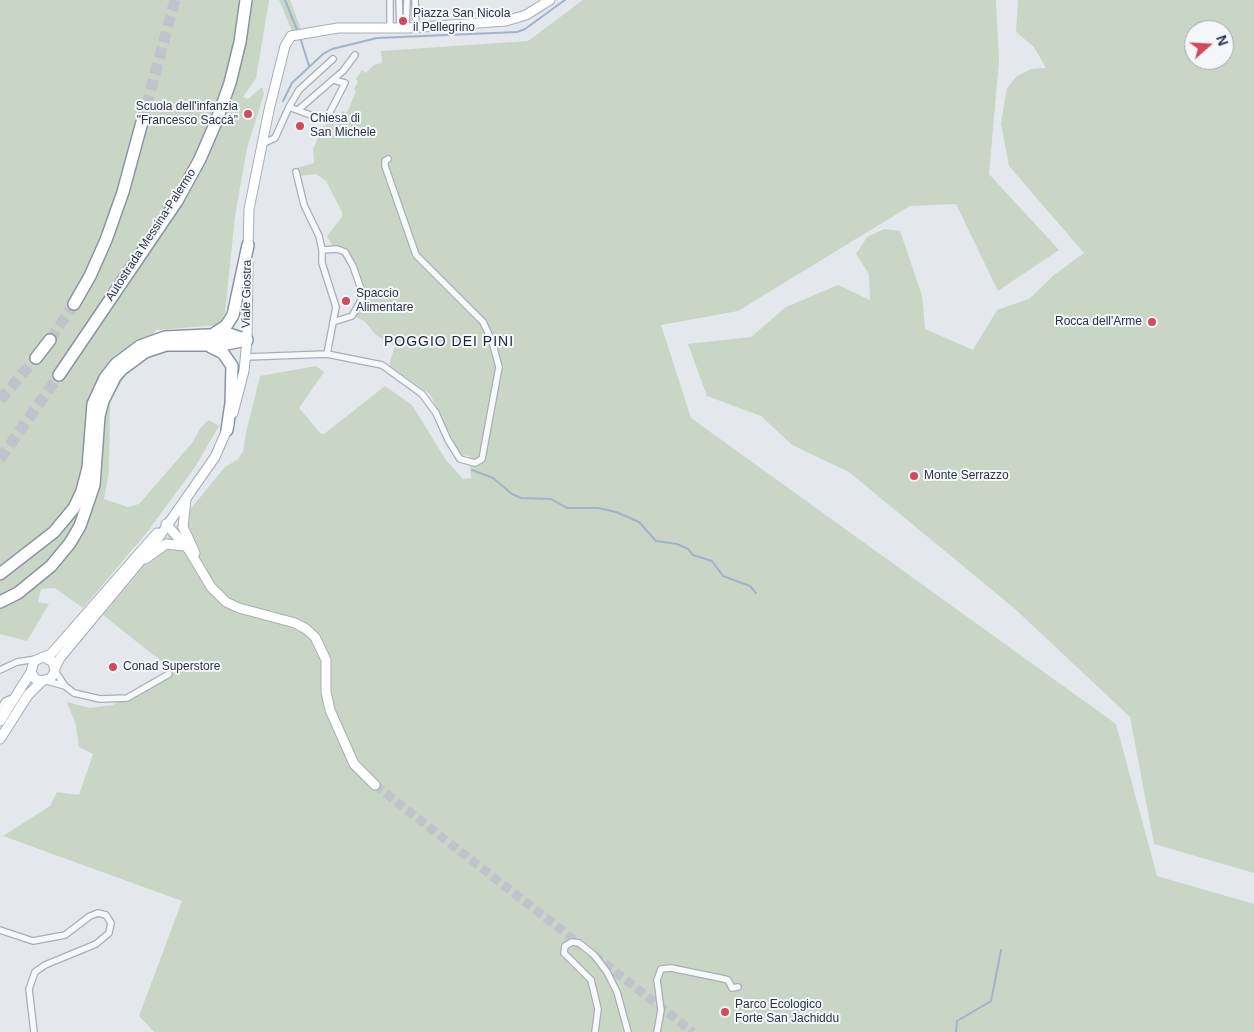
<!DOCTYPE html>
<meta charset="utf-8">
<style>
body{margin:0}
#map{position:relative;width:1254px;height:1032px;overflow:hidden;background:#e4e7ec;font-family:Arial,sans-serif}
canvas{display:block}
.north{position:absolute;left:1184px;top:20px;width:50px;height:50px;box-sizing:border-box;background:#f4f6f9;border:1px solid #a4a8b1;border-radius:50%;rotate:71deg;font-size:14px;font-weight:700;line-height:20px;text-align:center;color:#2b3445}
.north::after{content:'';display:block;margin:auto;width:18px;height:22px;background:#d1495b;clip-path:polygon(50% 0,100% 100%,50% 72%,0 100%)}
</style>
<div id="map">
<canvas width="1254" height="1032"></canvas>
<div class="north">N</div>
</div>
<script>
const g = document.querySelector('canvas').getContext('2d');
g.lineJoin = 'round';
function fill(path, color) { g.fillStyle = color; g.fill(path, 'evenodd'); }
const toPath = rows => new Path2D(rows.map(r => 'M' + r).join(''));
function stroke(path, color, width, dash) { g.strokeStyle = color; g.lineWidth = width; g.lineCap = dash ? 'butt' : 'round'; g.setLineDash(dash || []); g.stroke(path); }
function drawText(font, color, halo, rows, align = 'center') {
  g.font = font + ' Arial,sans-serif'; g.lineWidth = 4; g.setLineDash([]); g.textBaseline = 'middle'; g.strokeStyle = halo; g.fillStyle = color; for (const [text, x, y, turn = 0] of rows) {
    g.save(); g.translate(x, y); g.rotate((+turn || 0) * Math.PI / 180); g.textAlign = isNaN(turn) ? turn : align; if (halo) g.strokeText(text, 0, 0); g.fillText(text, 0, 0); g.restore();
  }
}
fill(toPath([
 [0,0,269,0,256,78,243,97,248,99,262,87,264,94,247,148,235,216,225,313,219,325,156,330,110,399,109,472,104,499,128,507,139,504,192,443,201,427,209,420,219,426,195,467,148,531,83,608,55,588,41,589,38,602,49,604,27,641,0,634],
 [279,0,290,0,301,29,292,31],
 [583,0,996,0,999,61,989,174,1059,250,998,291,956,204,910,206,738,311,661,325,691,418,1116,724,1157,876,1254,904,1254,1032,154,1032,139,1016,182,901,3,836,50,806,57,792,79,795,93,754,79,747,76,725,67,702,90,708,113,705,175,672,103,615,225,467,237,460,243,452,246,433,260,376,316,366,324,372,299,408,320,433,324,434,385,386,412,405,446,460,463,479,471,478,469,456,461,455,456,447,430,394,389,365,395,346,376,335,365,322,355,316,364,295,342,248,332,245,327,236,342,217,342,212,326,181,316,174,300,176,297,168,314,163,313,149,323,126,326,126,330,118,339,120,342,111,347,113,356,91,354,89,358,82,356,79,362,70,366,73,374,65,382,63,381,51,528,41],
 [1018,0,1254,0,1254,873,1154,844,1130,717,1014,608,849,472,792,445,761,416,707,396,688,344,751,337,786,307,838,285,870,300,869,274,856,254,867,237,884,229,900,231,922,296,925,329,973,350,997,310,1029,299,1054,275,1084,253,1009,166,1001,124,1007,88,1017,76,1031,69,1046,68,1034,47,1016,32],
 [1194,30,1224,30,1224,60,1194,60]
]), '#c9d6c5');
stroke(toPath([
 [285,0,298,32],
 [300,37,309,66],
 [283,101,292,83,323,54,332,49,377,38,517,32,525,29,565,0],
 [472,470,493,478,512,494,521,498,551,499,567,508,598,508,616,512,639,522,656,541,677,544,688,549,693,555,712,561,723,576,750,586,756,593],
 [956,1032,957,1021,991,1001,1001,950]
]), '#9fb4cc', 2);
stroke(toPath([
 [375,785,582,946],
 [594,955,693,1032]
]), '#bfc3cb', 9, [9, 4.5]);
stroke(toPath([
 [142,122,175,0],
 [50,340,74,304],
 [0,400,36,358],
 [0,459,59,375]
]), '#bfc3cb', 11, [11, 5.5]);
const street = toPath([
 [390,0,390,28],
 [399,0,400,28],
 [415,0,416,28],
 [406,28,407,0],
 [289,107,299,90,333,59],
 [298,110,343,71,355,55],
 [330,112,345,83,333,80],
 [262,144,275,138,289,107,321,119],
 [296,172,304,205,319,236,322,250,322,263,336,307,327,354],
 [322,250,337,249,345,252,353,266,362,292,360,302,352,316,333,322],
 [246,357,327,354,382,365,422,394,436,413,448,440,460,459,475,463,482,459,499,367,492,341,483,322,416,255,385,166,385,161,388,159],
 [0,670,17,662,37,659],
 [55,671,65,686,74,693,100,699,127,698,169,674],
 [47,681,65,686],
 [0,709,5,701,15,697],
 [0,930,33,941,65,935,90,916,98,913,106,915,111,923,109,933,96,944,45,965,35,972,29,989,34,1032],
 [595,1032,598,1009,591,980,564,953,565,946,572,942,579,943,594,955,607,972,617,992,628,1032],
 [657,1032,661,1010,657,980,661,969,671,968,720,978,728,980,732,988,738,987]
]);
const secondary = toPath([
 [248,250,249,209,269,110,285,46,291,36,338,28,408,28,506,21,526,15,550,0],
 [247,340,248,263],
 [186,499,183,527,195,553],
 [166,524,189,550,211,587,226,602,239,608,295,623,306,629,315,637,326,660,326,692,330,710,354,764,375,785],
 [145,559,166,544,184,546]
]);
const primary = toPath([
 [233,413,244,371,247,340],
 [44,657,53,662,55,671,51,678,42,681,35,679,31,672,34,661,51,654,157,533],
 [55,668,60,658,152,547,215,457,229,425],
 [0,721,31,672],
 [0,739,28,695,42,681]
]);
const highway = toPath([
 [74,304,90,276,106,240,123,192,142,122],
 [215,333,226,326,233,315,248,245],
 [211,347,223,353,232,366,231,403,227,430],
 [36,358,50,340],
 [59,375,177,201,200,159,216,122,230,83,240,42,246,0],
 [0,574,54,532,74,508,82,491,88,468,93,404,105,378,116,364,140,346,165,337,229,334,247,340],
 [0,602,18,593,51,566,70,543,80,526,94,485,99,416,103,401,115,377,122,369,145,352,166,345,221,345,247,340]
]);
stroke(street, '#a9aeb7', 8);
stroke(secondary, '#a9aeb7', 11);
stroke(primary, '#a3abb8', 11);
stroke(highway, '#8b94a3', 14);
stroke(street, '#f7f8fa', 5.5);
stroke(secondary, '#fff', 9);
stroke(primary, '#fff', 9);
stroke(highway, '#fff', 11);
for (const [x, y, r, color] of [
 [403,21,5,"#d1495b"],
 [248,114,5,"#d1495b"],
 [300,126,5,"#d1495b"],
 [346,301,5,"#d1495b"],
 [1152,322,5,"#d1495b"],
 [914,476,5,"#d1495b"],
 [113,667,5,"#d1495b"],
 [725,1012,5,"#d1495b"]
]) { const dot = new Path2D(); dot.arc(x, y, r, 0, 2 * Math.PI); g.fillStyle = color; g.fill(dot); stroke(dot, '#f4f6f9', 2); }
drawText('12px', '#2b3445', '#f4f6f9', [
 ["Piazza San Nicola",413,14],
 ["il Pellegrino",413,28],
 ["Scuola dell'infanzia",238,107,"right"],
 ["\"Francesco Saccà\"",238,121,"right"],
 ["Chiesa di",310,119],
 ["San Michele",310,133],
 ["Spaccio",356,294],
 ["Alimentare",356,308],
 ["Rocca dell'Arme",1142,322,"right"],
 ["Monte Serrazzo",924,476],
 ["Conad Superstore",123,667],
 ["Parco Ecologico",735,1005],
 ["Forte San Jachiddu",735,1019]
], 'left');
drawText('12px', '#2b3445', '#f4f6f9', [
 ["Autostrada Messina-Palermo",151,235,-57],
 ["Viale Giostra",247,294,-89]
]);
g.letterSpacing = '1px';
drawText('14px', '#1d2536', '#f4f6f9', [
 ["POGGIO DEI PINI",449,342]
]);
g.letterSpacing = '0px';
</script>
